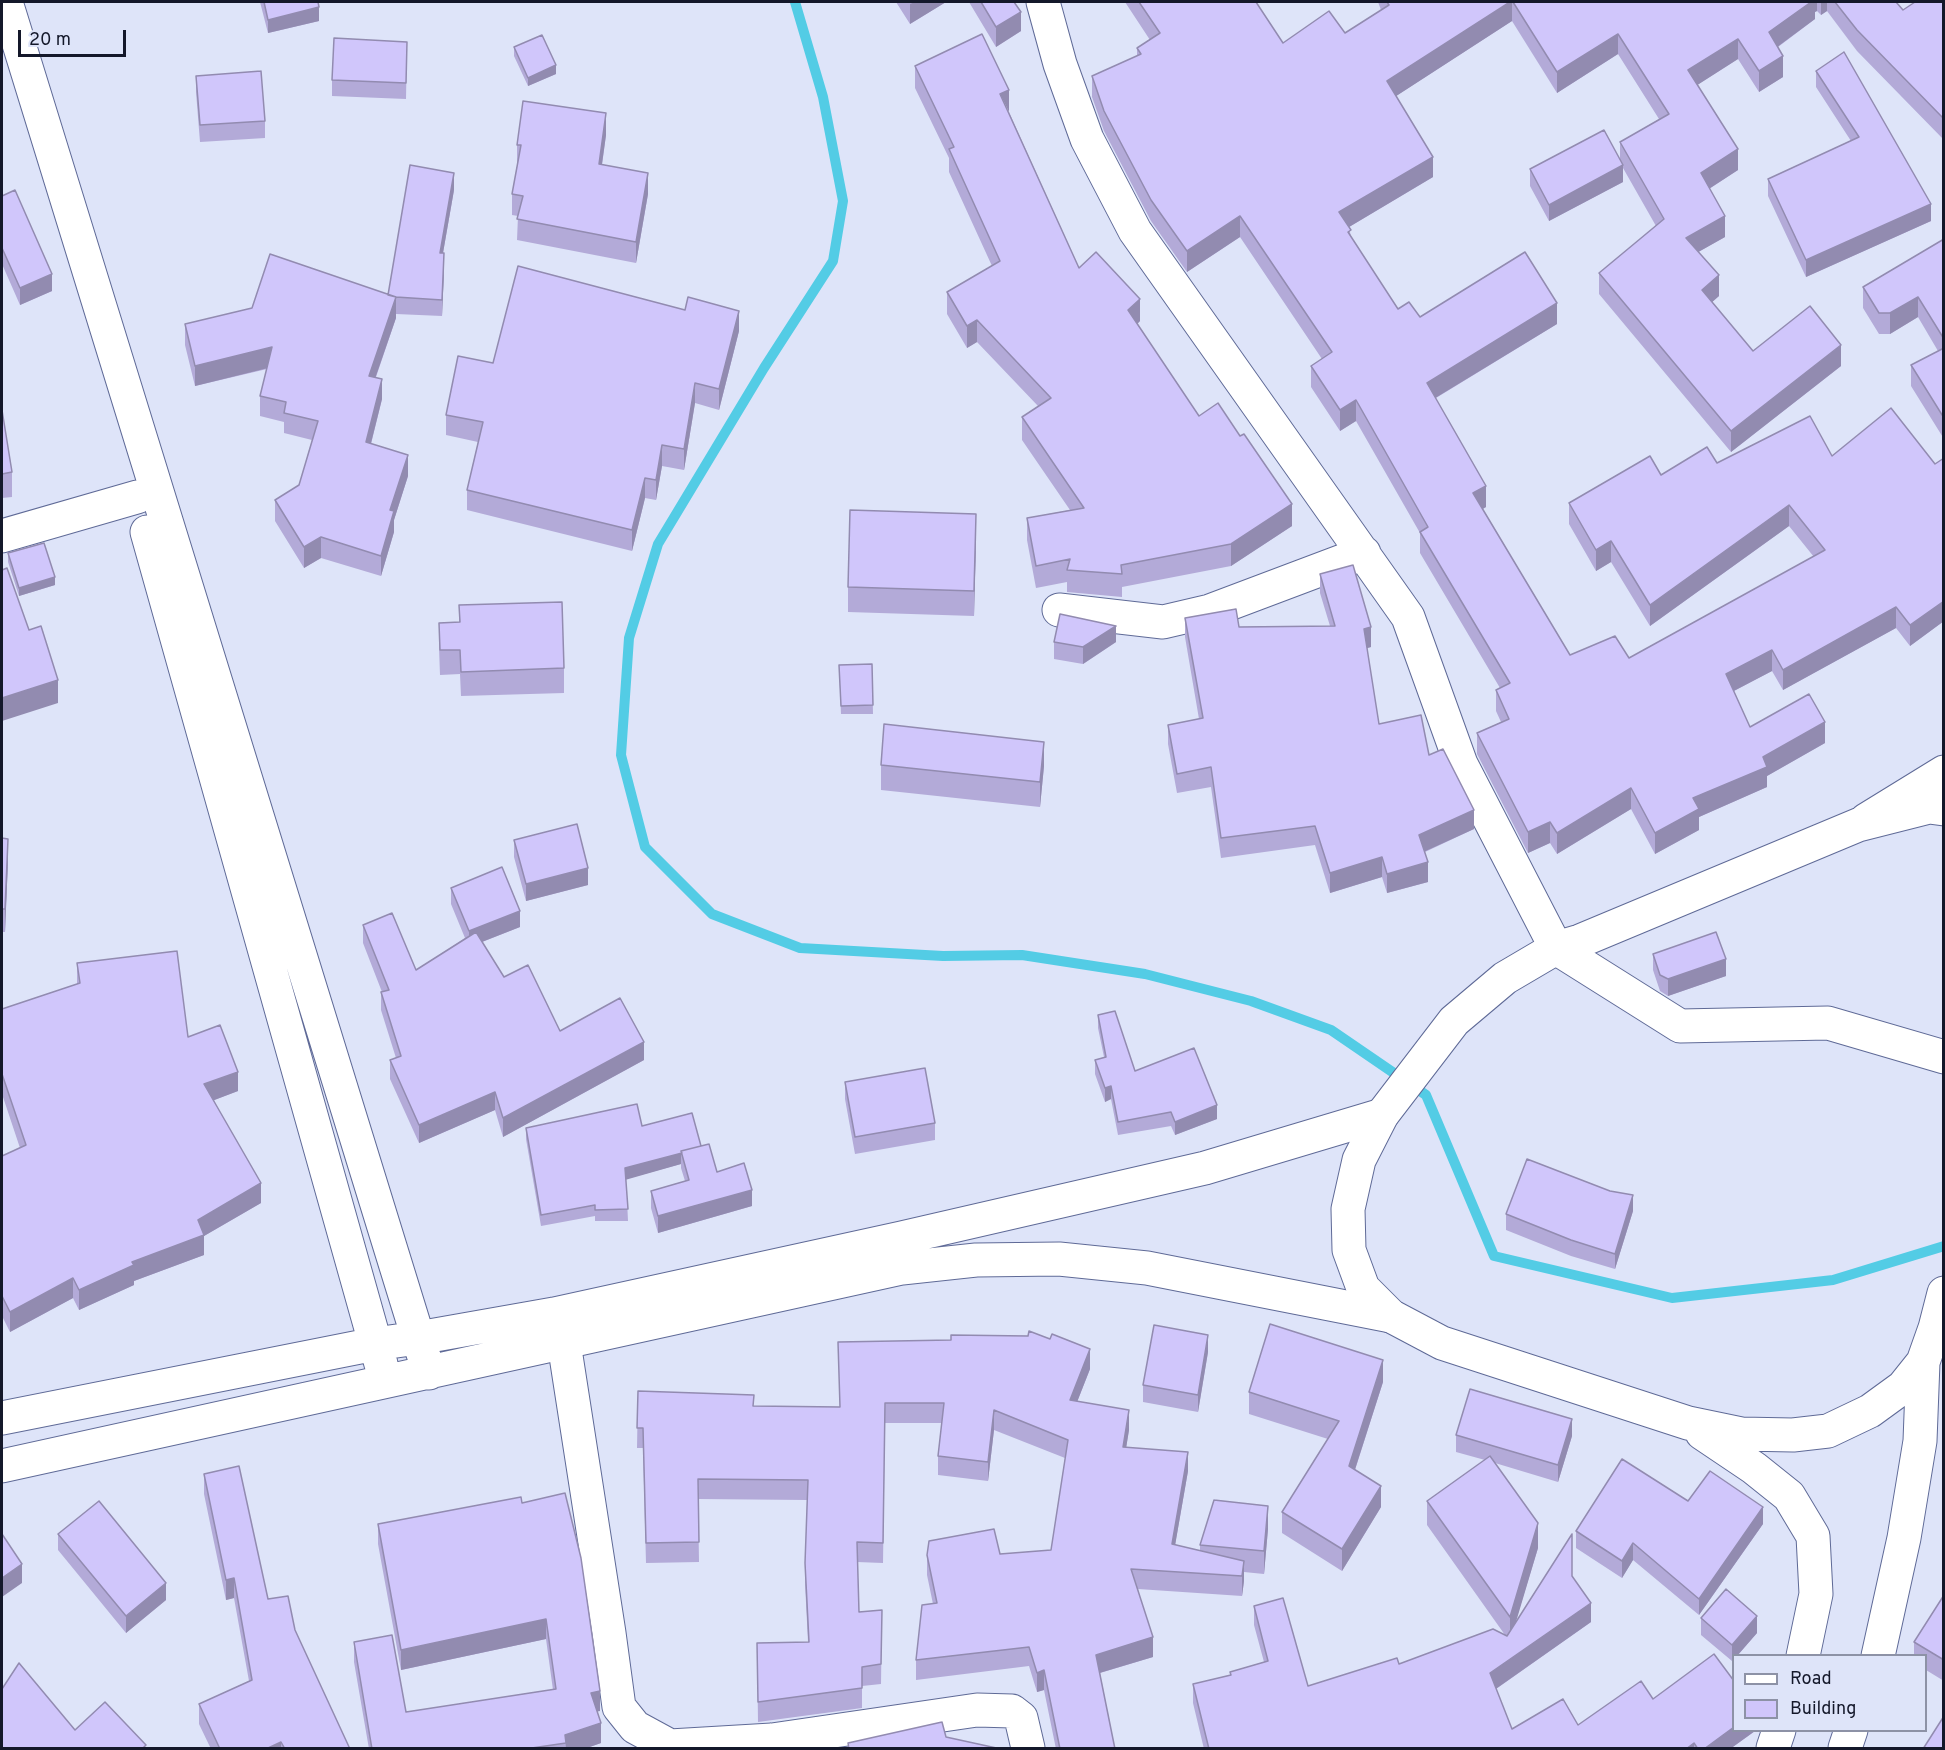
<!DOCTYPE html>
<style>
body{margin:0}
#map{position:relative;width:1945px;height:1750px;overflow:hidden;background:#dee4f9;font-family:Overpass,sans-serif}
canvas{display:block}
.frame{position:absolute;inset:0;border:3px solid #14182a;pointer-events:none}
.legend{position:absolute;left:1732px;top:1654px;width:195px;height:78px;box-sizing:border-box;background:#dee4f9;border:2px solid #8d92a6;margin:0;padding:8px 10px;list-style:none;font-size:18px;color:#14182a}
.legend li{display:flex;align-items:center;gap:12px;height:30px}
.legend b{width:30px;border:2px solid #8d92a6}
.scale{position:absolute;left:18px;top:30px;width:108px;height:27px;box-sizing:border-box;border:3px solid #14182a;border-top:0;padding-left:8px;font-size:18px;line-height:21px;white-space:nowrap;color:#14182a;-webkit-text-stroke:4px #dee4f9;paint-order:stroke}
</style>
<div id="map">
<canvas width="1945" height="1750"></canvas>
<div class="frame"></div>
<ul class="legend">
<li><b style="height:8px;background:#fff"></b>Road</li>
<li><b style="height:16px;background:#d0c6fb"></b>Building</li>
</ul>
<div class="scale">20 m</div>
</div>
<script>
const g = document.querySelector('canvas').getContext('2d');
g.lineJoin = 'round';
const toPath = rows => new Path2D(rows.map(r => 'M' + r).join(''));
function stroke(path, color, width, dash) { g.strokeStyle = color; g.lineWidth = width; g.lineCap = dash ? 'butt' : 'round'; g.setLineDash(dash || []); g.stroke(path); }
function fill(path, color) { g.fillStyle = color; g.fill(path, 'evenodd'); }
stroke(toPath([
 [795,2,823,97,843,201,833,261,764,368,658,544,629,638,621,755,645,847,712,914,800,948,943,956,1022,955,1145,974,1251,1001,1331,1030,1426,1095,1494,1256,1672,1298,1833,1280,1944,1246]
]), '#53cce5', 10);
const street = toPath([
 [1043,2,1060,64,1087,139,1135,231,1408,617,1461,764,1556,948,1680,1026,1828,1023,1944,1057],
 [2,536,137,497],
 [1059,610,1163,622,1210,611,1364,553],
 [564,1343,609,1633,619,1707,635,1727,670,1746,772,1740,977,1710,1012,1711,1021,1718,1028,1748]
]);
const secondary = toPath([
 [6,2,429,1373],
 [147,532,381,1364],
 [1866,820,1944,772],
 [2,1418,375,1344,418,1338,554,1314,901,1238,1205,1168,1382,1115],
 [2,1466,902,1268,976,1260,1059,1259,1147,1268,1391,1316]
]);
const highway = toPath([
 [1944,809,1929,807,1858,825,1580,941,1556,948,1505,978,1454,1021,1382,1115,1359,1160,1348,1209,1349,1250,1363,1288,1391,1316,1442,1343,1688,1423,1741,1434,1793,1435,1828,1431,1870,1411,1903,1387,1923,1362,1935,1328,1944,1293],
 [1702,1433,1754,1468,1789,1496,1813,1536,1816,1594,1803,1656],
 [1878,1656,1904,1538,1920,1441,1923,1362],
 [1773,1748,1779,1730],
 [1845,1748,1851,1730]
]);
stroke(street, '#5f6a97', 35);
stroke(secondary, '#5f6a97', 35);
stroke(highway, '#5f6a97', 35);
stroke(street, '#fff', 33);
stroke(secondary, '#fff', 33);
stroke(highway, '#fff', 33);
fill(toPath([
 [260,2,318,2,319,21,268,33],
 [896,2,946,2,910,24],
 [969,2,1014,2,1021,31,996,47],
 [1125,2,1256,2,1283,43,1345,33,1381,10,1378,2,1896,2,1903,10,1944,2,1944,140,1857,51,1827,11,1821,15,1817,11,1815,12,1815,19,1778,47,1783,77,1759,92,1738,59,1697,85,1738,170,1709,189,1725,237,1698,252,1719,296,1712,302,1753,351,1841,366,1731,452,1599,294,1599,273,1656,226,1623,168,1623,182,1549,221,1530,186,1530,169,1620,160,1620,142,1659,119,1618,54,1557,93,1512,21,1396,96,1433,177,1349,227,1351,237,1398,309,1420,317,1557,324,1436,398,1486,507,1483,509,1570,655,1629,658,1814,557,1789,526,1650,626,1611,562,1596,571,1569,524,1569,503,1661,475,1717,463,1832,456,1935,464,1944,458,1944,621,1910,646,1896,628,1783,690,1772,671,1734,691,1750,727,1825,743,1767,776,1767,787,1699,817,1699,830,1655,854,1631,809,1557,854,1550,843,1528,853,1477,754,1477,733,1501,722,1496,711,1496,690,1500,688,1420,553,1420,533,1356,421,1340,431,1311,387,1311,366,1322,359,1240,237,1187,272,1151,221,1104,131,1092,97,1092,76,1137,56,1137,48,1150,40],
 [407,42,406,99,332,96,332,80],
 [514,47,556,74,528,86,514,56],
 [915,66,1009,112,1079,268,1140,321,1137,324,1199,416,1292,526,1231,566,1122,587,1122,597,1067,592,1067,582,1036,588,1027,540,1027,518,1070,510,1022,440,1022,417,1038,406,977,342,967,348,947,314,947,292,992,266,949,172,949,158,915,88],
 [1816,71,1931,221,1806,277,1768,196,1768,179,1851,141,1816,87],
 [196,76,265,121,265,138,200,142,196,92],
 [606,135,602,165,648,194,636,263,517,240,518,216,512,215,512,194,517,166,517,145],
 [454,190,443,253,444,270,442,316,396,314,396,318,376,377,382,399,371,444,408,476,394,520,394,532,381,576,321,558,304,568,275,521,275,500,299,485,312,440,284,433,284,422,260,416,260,396,267,369,195,386,185,345,185,324,388,295],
 [2,196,52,291,20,305,2,264],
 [1944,239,1944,439,1911,386,1911,365,1938,351,1918,317,1890,334,1879,334,1863,308,1863,287],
 [739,331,719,410,695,403,684,470,662,466,656,500,645,498,632,551,467,510,467,490,478,442,446,435,446,415,493,363],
 [2,410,12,472,12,497,2,498],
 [976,538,974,616,848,612,848,587],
 [8,553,55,585,19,596,8,562],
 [1320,574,1371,647,1367,648,1379,724,1429,755,1474,829,1425,852,1428,882,1387,893,1382,877,1330,893,1315,845,1221,858,1211,787,1177,793,1168,744,1168,725,1199,719,1185,637,1185,618,1239,627,1330,626,1320,593],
 [459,605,564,668,564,693,461,696,460,674,440,675,439,647,439,623,459,622],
 [1054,642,1116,642,1083,664,1054,659],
 [872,664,873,714,841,714,839,665],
 [881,765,1044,766,1040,807,881,790],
 [2,838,8,861,5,932,2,932],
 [514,840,588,885,526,901,514,857],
 [451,888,520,927,482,942,504,977,560,1031,644,1060,503,1137,495,1110,419,1143,390,1079,390,1060,396,1058,381,1010,381,992,382,992,363,943,363,925,416,970,465,938,451,904],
 [1653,954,1726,976,1668,996,1660,991,1653,970],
 [77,963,188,1037,238,1091,214,1100,261,1203,204,1236,204,1255,134,1281,134,1285,79,1310,73,1298,10,1332,2,1316,2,1156,20,1148,2,1094,2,1009,77,984],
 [1098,1015,1135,1071,1217,1119,1175,1135,1171,1126,1118,1135,1111,1099,1105,1102,1095,1074,1095,1060,1104,1057,1098,1028],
 [845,1082,935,1123,935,1140,855,1154,845,1099],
 [642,1126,701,1146,717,1172,752,1206,658,1233,651,1208,651,1191,685,1181,681,1168,681,1164,626,1179,628,1221,595,1221,595,1216,541,1226,526,1139,526,1128],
 [1633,1211,1615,1269,1571,1256,1506,1230,1506,1214],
 [1208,1352,1198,1412,1143,1402,1143,1385],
 [1090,1369,1077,1402,1129,1430,1126,1448,1188,1471,1175,1545,1200,1551,1200,1545,1268,1529,1264,1574,1244,1572,1244,1581,1242,1596,1138,1589,1153,1657,1100,1673,1115,1749,1056,1749,1044,1690,1037,1692,1029,1666,916,1680,916,1660,933,1604,927,1575,927,1555,1000,1554,1051,1550,1065,1458,994,1430,988,1481,938,1475,938,1456,942,1423,885,1423,883,1563,857,1562,859,1612,882,1610,881,1684,862,1686,862,1708,758,1722,757,1643,808,1642,805,1583,807,1500,698,1499,699,1562,646,1563,643,1448,637,1448,638,1391,754,1406,839,1407],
 [1383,1382,1355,1470,1381,1507,1342,1571,1282,1533,1282,1512,1328,1439,1249,1414,1249,1392],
 [1456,1435,1572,1436,1558,1482,1495,1463,1538,1548,1515,1623,1572,1576,1591,1622,1496,1689,1512,1729,1578,1725,1653,1699,1734,1731,1755,1731,1730,1749,1204,1749,1193,1703,1193,1684,1230,1675,1230,1672,1264,1662,1254,1625,1254,1606,1308,1686,1399,1664,1505,1635,1427,1525,1427,1501,1485,1460,1456,1452],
 [204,1474,268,1599,295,1630,350,1749,211,1749,199,1724,199,1704,249,1681,234,1598,226,1600,204,1494],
 [1688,1501,1763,1524,1699,1615,1633,1560,1622,1578,1576,1548,1576,1531],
 [522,1503,600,1711,597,1711,601,1743,584,1749,369,1749,354,1662,354,1642,406,1712,553,1690,546,1639,401,1670,378,1544,378,1524],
 [58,1534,166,1600,126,1633,58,1550],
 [1944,1595,1944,1681,1926,1670,1926,1656,1914,1656,1914,1642],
 [1701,1618,1757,1633,1737,1656,1734,1656,1734,1660,1732,1661,1701,1635]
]), '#b3aad8');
fill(toPath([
 [915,2,946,2,910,24,910,4],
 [1510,2,1512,2,1512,21,1387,102,1387,81],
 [1811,2,1817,2,1817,11,1815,12,1815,19,1769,53,1769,32],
 [1821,2,1827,2,1827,11,1821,15],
 [319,7,319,21,268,33,268,20],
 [1021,12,1021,31,996,47,996,27],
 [1618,34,1618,54,1557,93,1557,72],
 [1738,39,1738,59,1688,91,1688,70],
 [1783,56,1783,77,1759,92,1759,71],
 [556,65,556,74,528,86,528,78],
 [1009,90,1009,112,1000,94],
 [606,113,606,135,599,185,599,164],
 [1738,149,1738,170,1701,194,1701,173],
 [1433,157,1433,177,1339,233,1339,212],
 [1623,165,1623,182,1549,221,1549,205],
 [454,173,454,190,440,270,440,253],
 [648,173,648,194,636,263,636,242],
 [1931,204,1931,221,1806,277,1806,260],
 [1240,216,1240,237,1187,272,1187,251],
 [1725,216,1725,237,1686,259,1686,238],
 [444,253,444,270,442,316,442,300],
 [52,274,52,291,20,305,20,288],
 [1719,275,1719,296,1702,311,1702,290],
 [396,297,396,318,369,396,369,376],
 [1918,297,1918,317,1890,334,1890,313],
 [1140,299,1140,321,1128,333,1128,310],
 [1557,303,1557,324,1427,403,1427,383],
 [739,311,739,331,719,410,719,389],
 [977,320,977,342,967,348,967,326],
 [1841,345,1841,366,1731,452,1731,431],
 [272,347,272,367,195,386,195,366],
 [382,379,382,399,366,463,366,442],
 [695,383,695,403,684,470,684,449],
 [1356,400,1356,421,1340,431,1340,410],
 [662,445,662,466,656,500,656,480],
 [408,455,408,476,394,520,394,532,381,576,381,556,390,510],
 [645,478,645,498,632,551,632,530],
 [1486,486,1486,507,1473,514,1473,493],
 [1292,504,1292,526,1231,566,1231,544],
 [1789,505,1789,526,1650,626,1650,605],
 [976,514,976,538,974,616,974,591],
 [321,537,321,558,304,568,304,547],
 [1611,541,1611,562,1596,571,1596,550],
 [55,577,55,585,19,596,19,588],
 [1944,601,1944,621,1910,646,1910,625],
 [1896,607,1896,628,1783,690,1783,670],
 [1116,626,1116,642,1083,664,1083,647],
 [1371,627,1371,647,1364,649,1364,629],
 [1772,650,1772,671,1726,695,1726,674],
 [58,680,58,703,2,721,2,698],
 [1825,722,1825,743,1767,776,1767,787,1699,817,1699,830,1655,854,1655,833,1693,798,1763,757],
 [1044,742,1044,766,1040,807,1040,782],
 [1631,788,1631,809,1557,854,1557,833],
 [1474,810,1474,829,1419,854,1419,835],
 [1550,822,1550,843,1528,853,1528,832],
 [8,839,8,861,5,932,5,909],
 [1382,857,1382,877,1330,893,1330,873],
 [1428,862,1428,882,1387,893,1387,874],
 [588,868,588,885,526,901,526,884],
 [520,911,520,927,469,947,469,931],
 [1726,959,1726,976,1668,996,1668,979],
 [644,1042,644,1060,503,1137,503,1118],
 [238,1072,238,1091,204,1104,204,1084],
 [1111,1086,1111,1099,1105,1102,1105,1088],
 [495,1092,495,1110,419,1143,419,1125],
 [1217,1105,1217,1119,1175,1135,1175,1122],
 [681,1153,681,1164,625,1180,625,1168],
 [261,1183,261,1203,204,1236,204,1255,134,1281,134,1285,79,1310,79,1290,132,1262,198,1220],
 [752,1190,752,1206,658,1233,658,1216],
 [1633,1195,1633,1211,1615,1269,1615,1254],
 [73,1278,73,1298,10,1332,10,1312],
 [1208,1335,1208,1352,1198,1412,1198,1395],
 [1090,1349,1090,1369,1070,1420,1070,1400],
 [1383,1360,1383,1382,1349,1488,1349,1466],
 [994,1410,994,1430,988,1481,988,1462],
 [1129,1410,1129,1430,1123,1467,1123,1447],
 [1572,1419,1572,1436,1558,1482,1558,1465],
 [1188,1452,1188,1471,1172,1563,1172,1544],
 [1381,1486,1381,1507,1342,1571,1342,1549],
 [1268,1506,1268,1529,1264,1574,1264,1551],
 [1763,1507,1763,1524,1699,1615,1699,1599],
 [1538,1523,1538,1548,1510,1642,1510,1617],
 [1633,1543,1633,1560,1622,1578,1622,1561],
 [1244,1561,1244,1581,1242,1596,1242,1576],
 [22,1564,22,1583,2,1597,2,1578],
 [234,1578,234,1598,226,1600,226,1580],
 [166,1583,166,1600,126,1633,126,1616],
 [1591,1603,1591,1622,1490,1693,1490,1673],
 [1757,1616,1757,1633,1737,1656,1734,1656,1734,1660,1732,1661,1732,1645],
 [546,1619,546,1639,401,1670,401,1650],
 [1153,1637,1153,1657,1096,1674,1096,1655],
 [1044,1670,1044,1690,1037,1692,1037,1673],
 [600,1691,600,1711,591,1713,591,1693],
 [601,1723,601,1743,584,1749,566,1749,565,1735],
 [1734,1727,1734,1731,1755,1731,1730,1749,1704,1749],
 [281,1742,281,1749,266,1749],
 [1694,1743,1694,1749,1686,1749]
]), '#928bb0');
const building = toPath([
 [264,2,318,2,319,7,268,20,264,2],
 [981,2,1014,2,1021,12,996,27,981,2],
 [1139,2,1256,2,1283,43,1329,11,1345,33,1389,5,1387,2,1510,2,1387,81,1433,157,1339,212,1351,230,1348,232,1398,309,1409,302,1420,317,1525,252,1557,303,1427,383,1486,486,1473,493,1570,655,1615,636,1629,658,1825,550,1789,505,1650,605,1611,541,1596,550,1569,503,1650,456,1661,475,1707,447,1717,463,1810,416,1832,456,1891,408,1935,464,1944,458,1944,601,1910,625,1896,607,1783,670,1772,650,1726,674,1750,727,1809,694,1825,722,1763,757,1767,767,1693,798,1699,809,1655,833,1631,788,1557,833,1550,822,1528,832,1477,733,1509,719,1496,690,1510,683,1420,532,1428,527,1356,400,1340,410,1311,366,1332,352,1240,216,1187,251,1151,200,1104,111,1092,76,1141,54,1137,48,1160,33,1139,2],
 [1513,2,1811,2,1769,32,1783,56,1759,71,1738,39,1688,70,1738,149,1701,173,1725,216,1686,238,1719,275,1702,290,1753,351,1810,306,1841,345,1731,431,1599,273,1664,219,1620,142,1669,114,1618,34,1557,72,1513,2],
 [1835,2,1896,2,1903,10,1915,2,1944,2,1944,119,1857,30,1835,2],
 [982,34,1009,90,1000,94,1079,268,1096,252,1140,299,1128,310,1199,416,1218,403,1240,436,1244,434,1292,504,1231,544,1121,565,1122,574,1067,570,1070,559,1036,566,1027,518,1084,508,1022,417,1051,398,977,320,967,326,947,292,1000,261,949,149,954,147,915,66,982,34],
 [542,35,556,65,528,78,514,47,542,35],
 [334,38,407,42,406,83,332,80,334,38],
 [1844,52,1931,204,1806,260,1768,179,1859,137,1816,71,1844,52],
 [261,71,265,121,200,125,196,76,261,71],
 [523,101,606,113,599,164,648,173,636,242,517,219,523,196,512,194,521,145,517,145,523,101],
 [1604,130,1623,165,1549,205,1530,169,1604,130],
 [410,165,454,173,440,253,444,253,442,300,396,297,388,295,410,165],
 [15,190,52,274,20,288,2,248,2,196,15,190],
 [1944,239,1944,339,1918,297,1890,313,1879,313,1863,287,1944,239],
 [270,254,396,297,369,376,382,379,366,442,408,455,390,510,394,511,381,556,321,537,304,547,275,500,299,485,318,421,284,413,286,402,260,396,272,347,195,366,185,324,252,308,270,254],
 [518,266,685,310,688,297,739,311,719,389,695,383,684,449,662,445,656,480,645,478,632,530,467,490,483,422,446,415,458,356,493,363,518,266],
 [1944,348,1944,418,1911,365,1944,348],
 [2,410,12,472,2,474,2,410],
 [850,510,976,514,974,591,848,587,850,510],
 [44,543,55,577,19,588,8,553,44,543],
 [1353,565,1371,627,1364,629,1379,724,1421,715,1429,755,1443,749,1474,810,1419,835,1428,862,1387,874,1382,857,1330,873,1315,826,1221,838,1211,767,1177,774,1168,725,1203,718,1185,618,1236,609,1239,627,1335,626,1320,574,1353,565],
 [7,568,29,630,41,626,58,680,2,698,2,570,7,568],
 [562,602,564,668,461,672,460,650,440,650,439,623,460,622,459,605,562,602],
 [1060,614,1116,626,1083,647,1054,642,1060,614],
 [872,664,873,705,841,706,839,665,872,664],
 [884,724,1044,742,1040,782,881,765,884,724],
 [577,824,588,868,526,884,514,840,577,824],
 [2,838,8,839,5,909,2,909,2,838],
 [502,867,520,911,469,931,451,888,502,867],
 [392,913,416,970,476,932,504,977,528,965,560,1031,620,998,644,1042,503,1118,495,1092,419,1125,390,1060,401,1056,381,992,389,990,363,925,392,913],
 [1716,932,1726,959,1668,979,1660,975,1653,954,1716,932],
 [177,951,188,1037,220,1025,238,1072,204,1084,261,1183,198,1220,204,1235,132,1262,134,1265,79,1290,73,1278,10,1312,2,1296,2,1156,26,1145,2,1074,2,1009,80,983,77,963,177,951],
 [1115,1011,1135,1071,1194,1048,1217,1105,1175,1122,1171,1112,1118,1122,1111,1086,1105,1088,1095,1060,1106,1057,1098,1015,1115,1011],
 [925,1068,935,1123,855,1137,845,1082,925,1068],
 [637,1104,642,1126,692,1113,701,1146,681,1151,682,1153,625,1168,628,1209,595,1210,595,1205,541,1215,526,1128,637,1104],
 [709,1144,717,1172,744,1163,752,1190,658,1216,651,1191,689,1180,681,1151,709,1144],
 [1527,1159,1610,1191,1633,1195,1615,1254,1571,1240,1506,1214,1527,1159],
 [1270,1324,1383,1360,1349,1466,1381,1486,1342,1549,1282,1512,1339,1421,1249,1392,1270,1324],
 [1154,1325,1208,1335,1198,1395,1143,1385,1154,1325],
 [1029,1331,1050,1339,1052,1334,1090,1349,1070,1400,1129,1410,1123,1447,1188,1452,1172,1544,1244,1561,1242,1576,1131,1569,1153,1637,1096,1655,1115,1749,1060,1749,1044,1670,1037,1673,1029,1647,916,1660,922,1605,937,1603,927,1555,929,1541,994,1529,1000,1554,1051,1550,1068,1440,994,1410,988,1462,938,1456,944,1403,885,1403,883,1543,857,1542,859,1612,882,1610,881,1664,862,1667,862,1688,758,1702,757,1643,809,1642,805,1563,808,1480,698,1479,699,1542,646,1543,643,1428,637,1428,638,1391,754,1395,753,1406,840,1407,838,1342,951,1340,951,1335,1028,1336,1029,1331],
 [1470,1389,1572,1419,1558,1465,1456,1435,1470,1389],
 [1490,1456,1538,1523,1510,1617,1427,1501,1490,1456],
 [1622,1459,1688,1501,1710,1471,1763,1507,1699,1599,1633,1543,1622,1561,1576,1531,1622,1459],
 [239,1466,268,1599,288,1596,295,1630,350,1749,285,1749,281,1742,266,1749,220,1749,199,1704,252,1680,234,1578,226,1580,204,1474,239,1466],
 [565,1493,581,1558,600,1691,591,1693,601,1723,565,1735,566,1743,525,1749,372,1749,354,1642,392,1635,406,1712,556,1689,546,1619,401,1650,378,1524,521,1497,522,1503,565,1493],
 [1214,1500,1268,1506,1264,1551,1200,1545,1214,1500],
 [99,1501,166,1583,126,1616,58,1534,99,1501],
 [2,1534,22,1564,2,1578,2,1534],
 [1572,1534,1572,1576,1591,1603,1490,1673,1512,1729,1563,1699,1578,1725,1641,1681,1653,1699,1714,1654,1734,1681,1734,1727,1704,1749,1698,1749,1694,1743,1686,1749,1209,1749,1193,1684,1231,1675,1230,1672,1268,1661,1254,1606,1283,1598,1308,1686,1397,1658,1399,1664,1493,1629,1507,1636,1572,1534],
 [1726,1589,1757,1616,1732,1645,1701,1618,1726,1589],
 [1944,1595,1944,1660,1914,1642,1944,1595],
 [19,1663,75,1730,105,1702,146,1745,142,1749,2,1749,2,1689,19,1663],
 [1944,1716,1944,1749,1923,1749,1944,1716],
 [942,1722,946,1737,1001,1749,849,1749,848,1743,942,1722]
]);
fill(building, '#d0c6fb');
stroke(building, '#928bb0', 1.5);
</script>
